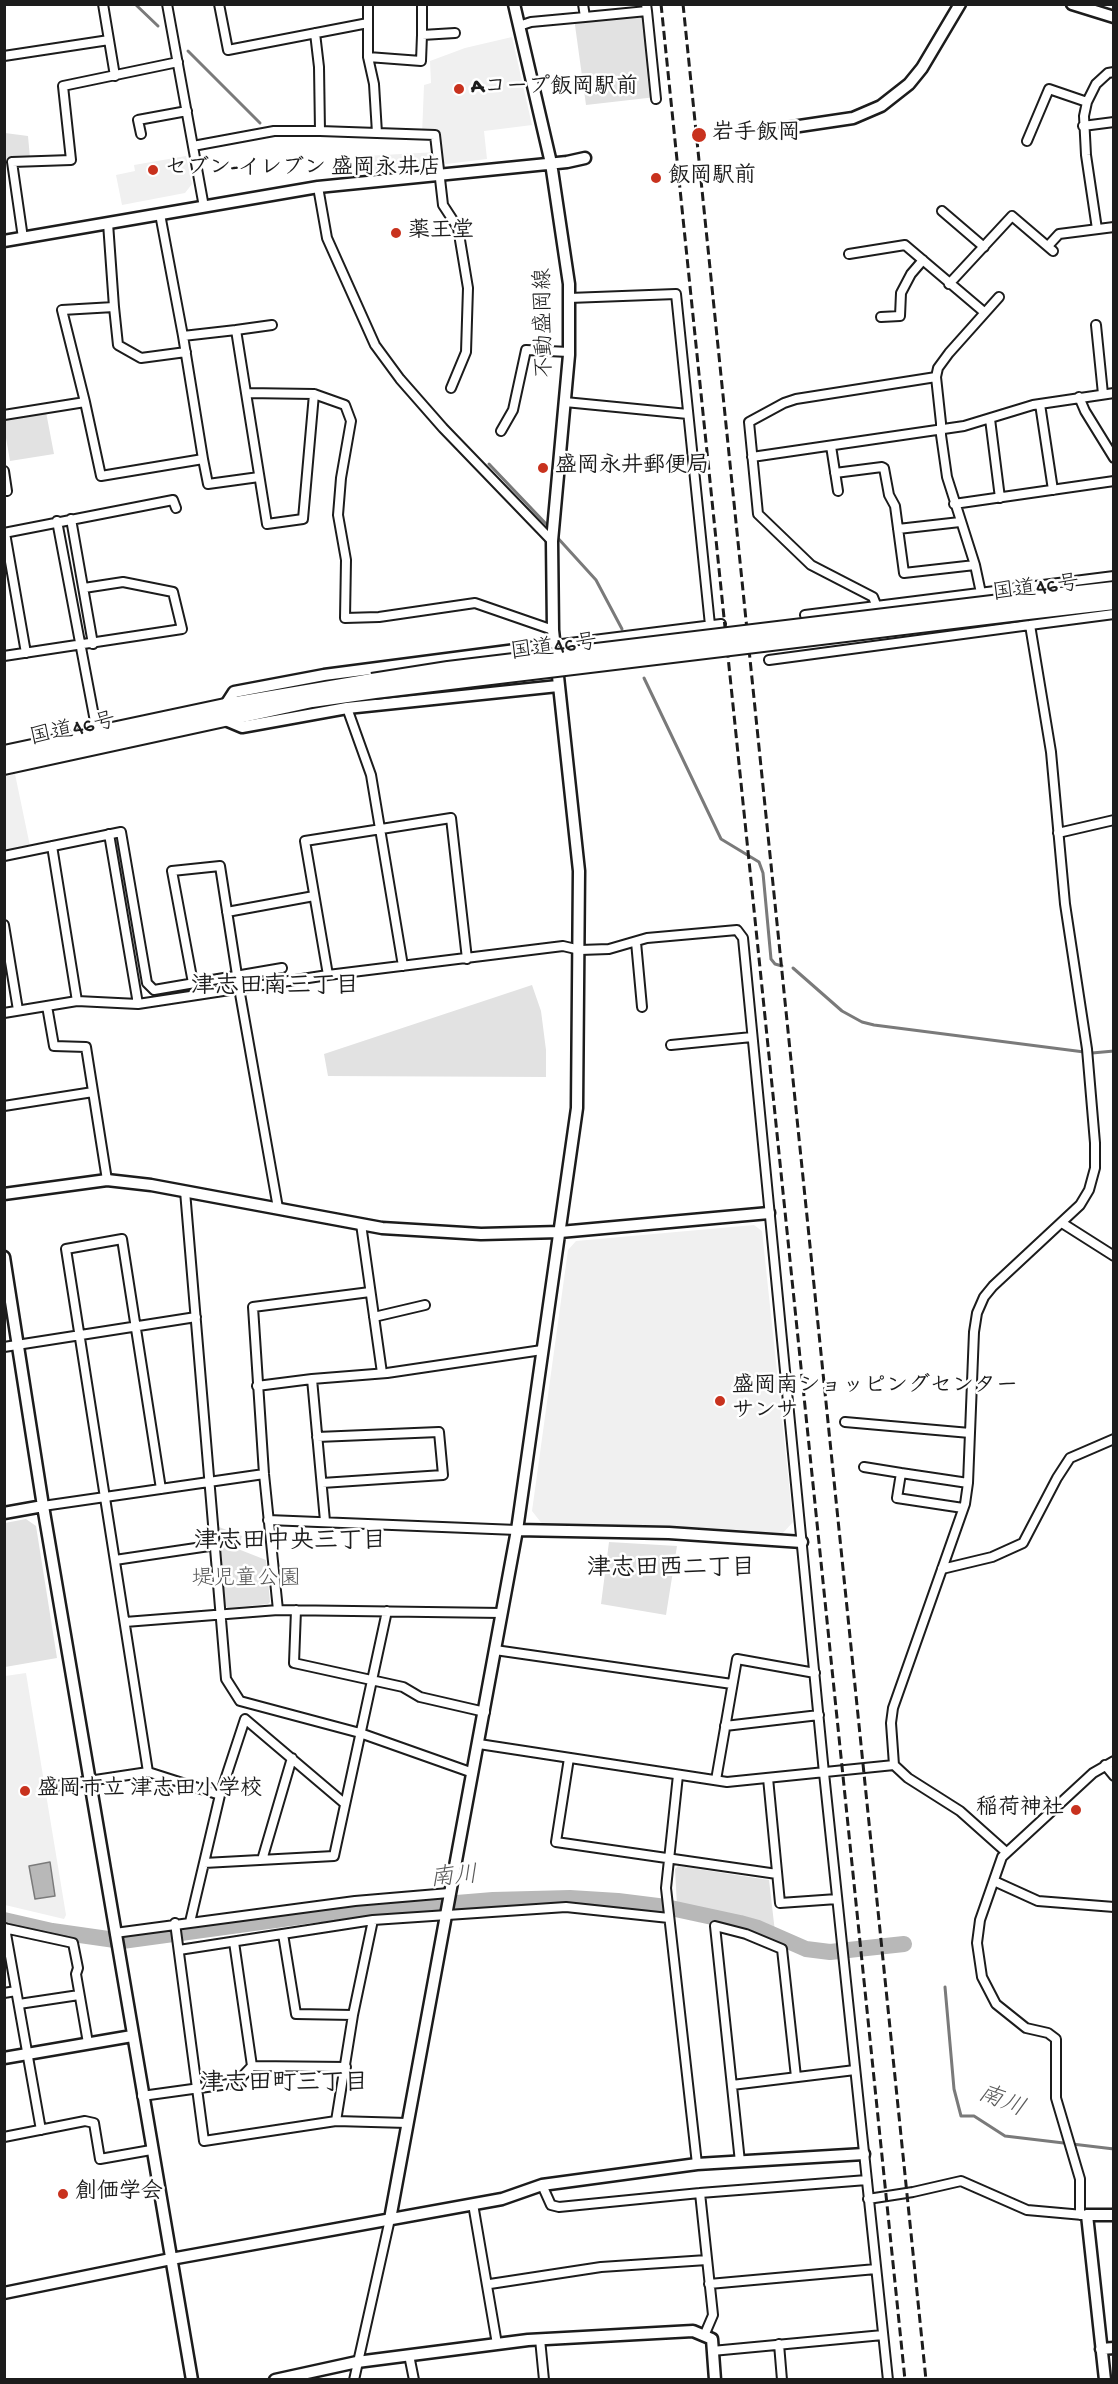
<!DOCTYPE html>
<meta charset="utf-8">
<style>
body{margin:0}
#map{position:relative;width:1118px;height:2384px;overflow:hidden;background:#fff;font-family:"Gochi Hand",sans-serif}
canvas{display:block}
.frame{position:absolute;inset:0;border:6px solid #1c1c1c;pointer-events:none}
</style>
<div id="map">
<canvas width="1118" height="2384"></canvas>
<div class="frame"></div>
</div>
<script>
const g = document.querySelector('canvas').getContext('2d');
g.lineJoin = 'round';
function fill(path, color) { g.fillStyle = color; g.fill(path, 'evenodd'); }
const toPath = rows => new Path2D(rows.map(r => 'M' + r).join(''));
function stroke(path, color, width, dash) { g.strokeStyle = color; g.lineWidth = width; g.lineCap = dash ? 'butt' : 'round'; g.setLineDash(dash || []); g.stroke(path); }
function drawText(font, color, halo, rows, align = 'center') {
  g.font = font + ' "Gochi Hand","Klee One",sans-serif'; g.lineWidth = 5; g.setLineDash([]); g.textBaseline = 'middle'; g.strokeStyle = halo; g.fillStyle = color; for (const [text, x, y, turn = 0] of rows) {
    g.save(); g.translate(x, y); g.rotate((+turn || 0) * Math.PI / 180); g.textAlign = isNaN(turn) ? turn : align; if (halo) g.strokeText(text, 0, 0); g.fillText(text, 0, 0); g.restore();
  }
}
fill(toPath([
 [512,37,532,125,484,131,487,159,446,164,438,159,438,165,366,172,365,156,437,152,435,135,422,135,424,85,431,83,430,61,465,48],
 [186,156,192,184,185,193,122,205,116,175,135,171,134,165],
 [15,774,31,851,4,856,4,777],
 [754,1225,762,1231,793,1522,782,1534,543,1525,532,1511,568,1250,576,1241],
 [26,1673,66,1915,64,1919,5,1905,5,1676]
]), '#f0f0f0');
fill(toPath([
 [647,11,656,97,586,105,574,18],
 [5,133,28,136,30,158,5,160],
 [46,412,54,454,10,461,5,432,4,418],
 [532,985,541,1011,546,1050,546,1077,328,1076,324,1054],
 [26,1519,36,1526,57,1658,5,1667,5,1523],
 [219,1527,242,1536,238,1549,266,1560,270,1602,268,1604,228,1608,225,1606],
 [609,1542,677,1546,666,1615,601,1604],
 [678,1866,769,1880,775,1932,751,1921,677,1906,675,1869]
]), '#e2e2e2');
const water = toPath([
 [50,1862,55,1896,35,1899,29,1866,50,1862]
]);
fill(water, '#b8b8b8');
stroke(water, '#7a7a7a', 1.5);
stroke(toPath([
 [135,4,158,26],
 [188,51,260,123],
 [489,464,550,528],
 [556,536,596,580,622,629],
 [644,678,721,839,759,862,763,873,771,959,775,964,782,966],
 [793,968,842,1011,862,1022,874,1025,1092,1053,1114,1051],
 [945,1987,954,2089,961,2116,974,2116,1005,2136,1114,2149]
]), '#7a7a7a', 3);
stroke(toPath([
 [4,1920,52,1931,122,1941,312,1915,493,1900,570,1898,618,1901,666,1907,740,1923,758,1928,806,1949,830,1952,904,1944]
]), '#b8b8b8', 16);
const street = toPath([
 [103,4,115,76],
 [167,4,204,207],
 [219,4,228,50,368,23],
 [368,4,368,57,374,84,377,133,435,135,443,205,458,228,468,288,466,352,451,388],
 [422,4,422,35,455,33],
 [647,11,656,99],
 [585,17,647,11,646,4],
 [519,26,531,22,585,17,583,4],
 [315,33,319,67,320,131,377,133],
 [4,56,109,40],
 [368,57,421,61,422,35],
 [1083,126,1114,122],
 [141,134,138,120,187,111],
 [1027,141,1049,89,1087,102],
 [193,146,274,131,320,131],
 [318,187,327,238,375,345,400,379,443,428,552,541],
 [942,211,984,247],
 [1097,229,1086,155,1084,116,1087,102,1096,84,1108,73,1114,72],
 [23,238,12,162,71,160,63,86,178,62],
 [1048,246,1059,234,1114,227],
 [849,254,905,245,984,312],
 [949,284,1012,216,1053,251],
 [569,298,676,294,710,625],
 [114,307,118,345,141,358,186,352],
 [881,317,900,316,901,293,911,274,923,260],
 [1096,325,1103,394],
 [236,330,272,325],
 [183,336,236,330,246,393,314,394,345,405,351,421,341,478,338,515,346,560,345,618,379,617,475,603,553,630],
 [246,393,267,524,303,519,314,394],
 [1079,397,1085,411,1114,458],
 [85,402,62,310,114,307,108,223],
 [565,402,688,414],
 [1040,404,1053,490],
 [4,415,85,402,101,476,203,459,183,336,160,214],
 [990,419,1000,498],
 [501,431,513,410,526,350,569,352],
 [831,446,838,491],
 [752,457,964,426,1033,405,1114,393],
 [203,459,208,484,259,477],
 [4,471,7,491,4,491],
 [835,473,882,467,884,468,889,495,895,506,904,573,975,565],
 [954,504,1114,481],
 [71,519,93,644],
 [57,521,97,732],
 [898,529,960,522],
 [4,533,173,500,176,508],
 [5,533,26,653],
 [981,593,975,565,947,477,941,435,941,423,936,377,938,368,949,353,999,297],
 [877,607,873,597,811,565,758,514,749,422,784,403,796,399,936,377],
 [805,615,1114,576],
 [554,645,721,624],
 [4,656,182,629,173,592,123,582,84,588],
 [769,660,1030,625],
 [347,708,371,775,403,966],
 [1058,833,1114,820],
 [109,834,138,1004],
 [52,846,77,1001],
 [4,856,121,832,147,983,154,990,282,968],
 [227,912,314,896],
 [4,925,18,1010],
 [636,942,642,1007],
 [328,975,305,841,451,818,467,959],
 [193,983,172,871,220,866,239,988,278,1208],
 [47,1006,54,1046,86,1047,107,1180],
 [4,1013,77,1001,138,1004,328,975,563,946,580,950,609,949,647,938,737,930,743,938,824,1773,888,2380],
 [671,1045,752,1037],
 [4,1106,93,1092],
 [185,1191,226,1679,240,1701,360,1733,473,1773],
 [1062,1223,1114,1256],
 [361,1224,382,1373],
 [374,1317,425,1305],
 [4,1347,196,1317],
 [312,1379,325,1521],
 [257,1386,312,1379,387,1373,542,1350],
 [845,1422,970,1433],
 [317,1437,439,1432,443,1475,322,1483],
 [864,1467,901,1473,897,1498,963,1508],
 [901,1473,968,1483],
 [43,1506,264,1474],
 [268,1520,517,1530],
 [115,1560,216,1545],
 [942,1569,992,1557,1023,1543,1057,1478,1070,1458,1114,1439],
 [278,1610,264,1474,253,1307,370,1292],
 [296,1610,294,1663,403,1687,420,1697,485,1712],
 [125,1622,278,1610,502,1613],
 [495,1650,732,1684],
 [725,1726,819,1715],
 [479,1744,727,1782,894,1765],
 [569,1758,556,1842,777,1874],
 [1105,1765,1114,1776],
 [148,1772,66,1249,122,1239,161,1489],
 [678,1775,666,1888,697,2164],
 [768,1778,780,1903,837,1899],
 [716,1780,737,1659,815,1673],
 [49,1787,148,1772,220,1795],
 [1006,1852,960,1811,908,1778,894,1765,891,1723,893,1708,965,1504,968,1483,974,1332,977,1313,984,1297,993,1286,1080,1205,1089,1190,1095,1168,1095,1143,1087,1049,1065,904,1051,752,1030,625,1114,614],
 [262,1860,292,1758],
 [204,1863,334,1856,387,1611],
 [994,1881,1038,1901,1114,1907],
 [190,1922,220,1795,245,1719,344,1803],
 [175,1923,204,2141,336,2121,407,2123],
 [4,1928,73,1943,78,1968,76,1974,88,2043],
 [5,1928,41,2130],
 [115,1933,355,1901,449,1893],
 [283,1934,296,2014,353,2015],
 [234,1942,252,2066],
 [179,1950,373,1920],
 [4,1993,16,1991],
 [19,2004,79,1995],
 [732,2085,855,2070],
 [142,2096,236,2083,252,2066,346,2067],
 [336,2121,353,2015,373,1920,566,1907,669,1918],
 [4,2137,85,2121,94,2123,100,2159,151,2150],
 [740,2162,715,1926,746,1934,782,1949,796,2077],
 [542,2185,551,2205,559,2207,700,2193,867,2180],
 [700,2193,713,2315,704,2336],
 [868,2199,913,2192,961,2181,1027,2210,1083,2215],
 [473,2204,497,2344],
 [1080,2215,1080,2179,1056,2098,1056,2039,1048,2033,1026,2028,996,2004,982,1977,977,1943,980,1920,1002,1857,1093,1773,1114,1761],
 [490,2284,601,2267,707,2260],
 [709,2284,876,2269],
 [540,2339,544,2380],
 [779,2344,782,2380],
 [712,2351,883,2335],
 [409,2355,414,2380],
 [354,2380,390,2219]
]);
const secondary = toPath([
 [1072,4,1114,17],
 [786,128,853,118,881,106,909,84,922,68,960,4],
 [4,241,318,187,567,162,585,158],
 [225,706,234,692,324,675,554,645],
 [223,719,242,727,347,708,558,686],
 [4,1194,107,1180,151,1185,382,1228,481,1234,560,1232,769,1213],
 [4,1257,43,1506,192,2380],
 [4,1513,43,1506],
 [517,1530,669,1533,802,1542],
 [4,2058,132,2036],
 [390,2219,517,1530,577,1108,579,871,553,630,552,541,569,355,569,284,551,163,514,4],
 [4,2293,171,2259,502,2199,542,2185,697,2164,864,2154],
 [1101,2349,1114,2348],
 [275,2380,357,2362,528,2340,693,2331,712,2339,715,2380],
 [1105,2380,1087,2215,1114,2215]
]);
const highway = toPath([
 [1017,600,1114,589],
 [1019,613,1114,602],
 [4,753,225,706,372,681],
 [4,767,312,700,375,691]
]);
stroke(street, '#1c1c1c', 12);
stroke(secondary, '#1c1c1c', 15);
stroke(highway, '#1c1c1c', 18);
stroke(street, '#fff', 8);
stroke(secondary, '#fff', 10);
stroke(highway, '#fff', 14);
stroke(toPath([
 [661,4,905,2380],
 [683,4,926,2380]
]), '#1c1c1c', 3, [9, 4.5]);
const highwayBridge = toPath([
 [372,681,448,669,1017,600],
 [375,691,1019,613]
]);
stroke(highwayBridge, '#1c1c1c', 18, []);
stroke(highwayBridge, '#fff', 14);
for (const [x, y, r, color] of [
 [459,89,6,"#c8321e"],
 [699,135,8,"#c8321e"],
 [153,170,6,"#c8321e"],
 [656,178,6,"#c8321e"],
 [396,233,6,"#c8321e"],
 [543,468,6,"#c8321e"],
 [720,1401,6,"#c8321e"],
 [25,1791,6,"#c8321e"],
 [1076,1810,6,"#c8321e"],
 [63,2194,6,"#c8321e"]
]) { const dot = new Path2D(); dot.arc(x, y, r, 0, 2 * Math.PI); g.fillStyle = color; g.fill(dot); stroke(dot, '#fff', 2); }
drawText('bold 22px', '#1c1c1c', '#fff', [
 ["Aコープ飯岡駅前",471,89],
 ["岩手飯岡",712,135],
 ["セブン-イレブン 盛岡永井店",165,170],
 ["飯岡駅前",668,178],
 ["薬王堂",408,233],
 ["盛岡永井郵便局",555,468],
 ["盛岡南ショッピングセンター",732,1388],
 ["サンサ",732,1413],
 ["盛岡市立 津志田小学校",37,1791],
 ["稲荷神社",1064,1810,"right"],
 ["創価学会",75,2194]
], 'left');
drawText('22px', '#1c1c1c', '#fff', [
 ["不動盛岡線",546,323,-91],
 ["国道46号",1036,590,-7],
 ["国道46号",554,649,-7],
 ["国道46号",73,731,-12]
]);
drawText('22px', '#575757', '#fff', [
 ["堤児童公園",246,1581]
]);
drawText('bold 24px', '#1c1c1c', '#fff', [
 ["津志田南三丁目",275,988],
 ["津志田中央三丁目",290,1543],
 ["津志田西二丁目",671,1570],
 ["津志田町三丁目",284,2085]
]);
drawText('italic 24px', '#5a5a5a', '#fff', [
 ["南川",454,1879,-5],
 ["南川",1001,2103,22]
]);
</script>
